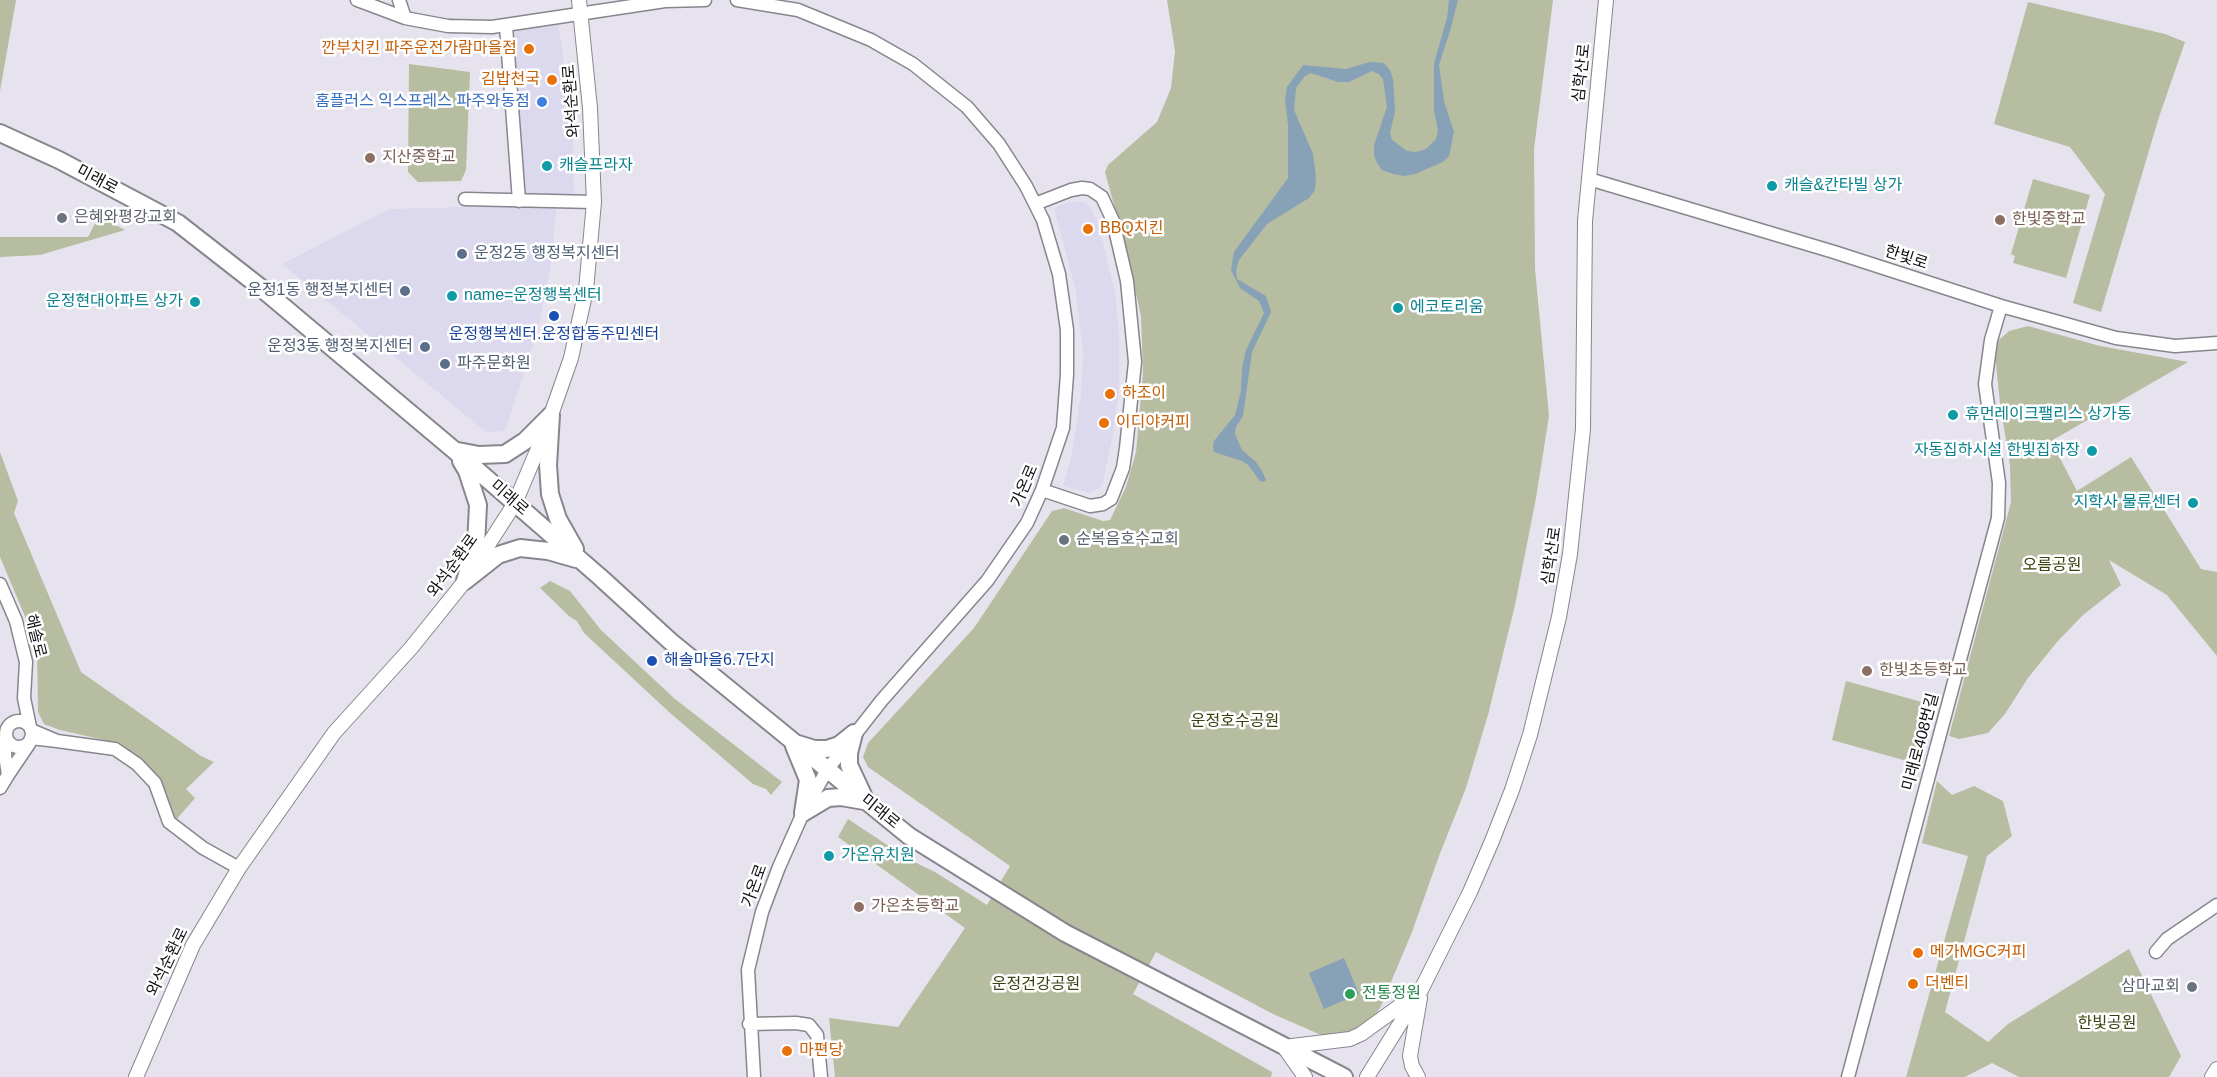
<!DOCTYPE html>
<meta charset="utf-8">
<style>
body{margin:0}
canvas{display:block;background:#e7e3ee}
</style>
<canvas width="2217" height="1077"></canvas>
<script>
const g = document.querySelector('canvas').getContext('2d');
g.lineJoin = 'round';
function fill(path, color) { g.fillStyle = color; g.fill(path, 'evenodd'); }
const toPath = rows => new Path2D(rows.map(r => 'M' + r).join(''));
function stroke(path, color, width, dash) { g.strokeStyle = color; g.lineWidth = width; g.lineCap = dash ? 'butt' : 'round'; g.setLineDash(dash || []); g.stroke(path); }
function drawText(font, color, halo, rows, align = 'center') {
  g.font = font + ' Arial,"Noto Sans KR",sans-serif'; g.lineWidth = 5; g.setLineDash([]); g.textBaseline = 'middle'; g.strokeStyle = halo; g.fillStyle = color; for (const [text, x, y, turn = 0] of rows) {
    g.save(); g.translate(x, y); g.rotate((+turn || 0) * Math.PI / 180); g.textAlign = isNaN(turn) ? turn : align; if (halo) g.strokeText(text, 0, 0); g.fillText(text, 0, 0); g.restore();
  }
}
fill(toPath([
 [558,18,573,132,574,202,557,202,550,269,540,322,505,431,486,432,282,264,389,209,465,207,465,199,519,201,506,26],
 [1077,201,1086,203,1093,211,1099,227,1115,292,1119,335,1119,390,1113,435,1102,486,1090,493,1063,486,1071,458,1081,394,1083,353,1075,287,1054,209,1059,205]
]), '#dcd9ef');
fill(toPath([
 [0,0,16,0,0,91],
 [1167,0,1553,0,1534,149,1535,269,1549,416,1536,498,1515,605,1488,715,1466,788,1439,856,1412,932,1381,1006,1368,1028,1328,1038,1273,1014,1156,952,1133,994,1272,1072,1271,1077,835,1077,829,1018,898,1027,965,928,838,837,848,819,910,860,935,872,987,905,1010,866,868,767,863,757,868,743,974,628,1052,511,1064,508,1103,521,1110,520,1126,487,1136,452,1143,373,1141,316,1125,245,1105,172,1108,165,1157,122,1171,88,1175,51],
 [2028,2,2165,34,2185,42,2159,117,2101,312,2073,303,2105,194,2070,147,1994,124],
 [409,64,470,72,466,170,461,181,418,182,408,172],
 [2033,179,2090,195,2066,278,2013,263,2015,256,2011,254],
 [99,216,125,230,40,255,0,257,0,237,88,237],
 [2028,326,2100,346,2188,362,2051,441,2077,491,2131,457,2201,569,2217,572,2217,656,2167,595,2109,560,2121,585,2083,615,2057,642,2028,678,2005,714,1988,733,1959,739,1949,736,2011,502,2010,466,2000,403,1995,355,1999,340,2009,331],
 [0,452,18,501,14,513,81,672,201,756,214,762,186,789,195,798,176,820,148,768,135,754,104,740,60,730,44,724,38,712,37,645,0,557],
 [550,581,570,591,601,630,675,699,782,782,771,795,766,789,753,784,669,712,584,633,577,621,570,617,540,588],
 [1846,681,1929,704,1914,763,1832,740],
 [1937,781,1952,795,1974,786,2003,801,2012,836,1987,856,1945,1012,1988,1042,2008,1024,2129,949,2181,1056,2169,1077,2019,1077,1992,1063,1965,1077,1906,1077,1968,856,1922,843]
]), '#b6bda1');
fill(toPath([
 [1449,0,1458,0,1450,31,1439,65,1444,101,1454,132,1449,156,1443,162,1415,174,1405,176,1393,174,1382,170,1377,163,1374,155,1374,145,1387,107,1383,79,1379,74,1372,71,1349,82,1338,82,1311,73,1305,76,1296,88,1294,110,1313,154,1316,177,1315,190,1309,198,1267,224,1239,260,1236,270,1237,279,1266,296,1271,312,1252,352,1243,416,1236,427,1235,434,1242,450,1256,462,1262,471,1266,480,1264,482,1260,481,1248,465,1242,461,1214,452,1213,447,1214,441,1235,415,1241,391,1242,368,1246,350,1264,313,1259,301,1240,288,1231,270,1234,252,1288,178,1288,125,1285,100,1287,87,1303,65,1346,69,1370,62,1384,63,1390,70,1393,79,1395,112,1390,133,1392,140,1407,151,1416,152,1426,149,1436,139,1438,131,1434,110,1434,63,1447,18],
 [1344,958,1359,994,1324,1009,1309,973]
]), '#87a1b6');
const minor = toPath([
 [357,0,405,18,448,26,492,27,665,1,705,0],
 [399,0,405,18],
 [737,0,798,10,871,40,913,64,967,107,999,144,1026,186,1043,220,1059,274,1067,330,1067,374,1063,428,1042,490,1027,523,987,581,882,700,827,770,803,813,779,867,762,912,748,970,754,1077],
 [506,26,519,201],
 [1589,179,1834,252,2001,306,2116,338,2175,346,2217,343],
 [465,199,594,202],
 [1035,204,1071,190,1082,188,1090,189,1102,197,1113,221,1127,281,1135,362,1126,448,1123,468,1111,499,1103,504,1090,506,1042,490],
 [0,584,16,621,26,662,24,698,30,727],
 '6 734a13 13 0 1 1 26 0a13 13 0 1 1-26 0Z',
 [6,737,5,755,8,775,29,744,31,738,57,741,31,730],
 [57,741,115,749,137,764,155,783,169,822,203,848,239,868],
 [0,788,8,775],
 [2156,952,2167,939,2217,905],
 [749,1024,796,1023,809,1025,817,1035,821,1077],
 [1848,1077,1998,518,1999,483,1985,384,1991,340,2001,306]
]);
const tertiary = toPath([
 [136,1077,193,945,239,868,334,733,411,648,465,581,515,503,545,432,571,358,586,290,594,202,590,108,579,0],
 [1305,1077,1284,1047,1350,1039,1361,1034,1415,995],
 [1367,1077,1421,990,1470,892,1492,841,1512,790,1530,735,1559,617,1570,554,1583,429,1585,221,1606,0],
 [1418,1077,1412,1066,1410,1056,1420,998],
 [2212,1077,2217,1069]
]);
const secondary = toPath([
 [0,133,59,160,178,223,260,287,454,450,600,577,670,641,909,836,1065,933,1344,1077],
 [551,415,548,465,550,494,558,519,575,549],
 [458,451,479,455,505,454,525,441,551,415],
 [461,461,467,471,478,505,476,545,465,581],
 [465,581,498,555,520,548,548,551,576,559],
 [854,733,849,753,849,765,863,795],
 [798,744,814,749,827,749,839,745,854,733],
 [794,746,808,780,803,813],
 [803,813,828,798,841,797,864,801]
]);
stroke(minor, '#88858e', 15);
stroke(tertiary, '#88858e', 16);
stroke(secondary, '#88858e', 20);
stroke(minor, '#fff', 12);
stroke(tertiary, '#fff', 14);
stroke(secondary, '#fff', 16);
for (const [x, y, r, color] of [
 [529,49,6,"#e8710a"],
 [552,80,6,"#e8710a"],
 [542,102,6,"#3f7fe0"],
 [370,158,6,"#8d6e63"],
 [547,166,6,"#0f9aa8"],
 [1772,186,6,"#0f9aa8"],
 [62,218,6,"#6b7280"],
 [2000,220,6,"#8d6e63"],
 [1088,229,6,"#e8710a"],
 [462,254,6,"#5c6f8a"],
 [405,291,6,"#5c6f8a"],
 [452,296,6,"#0f9aa8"],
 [195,302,6,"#0f9aa8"],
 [1398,308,6,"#0f9aa8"],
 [554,316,6,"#1a4fb4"],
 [425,347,6,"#5c6f8a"],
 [445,364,6,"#5c6f8a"],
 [1110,394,6,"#e8710a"],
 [1953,415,6,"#0f9aa8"],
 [1104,423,6,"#e8710a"],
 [2092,451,6,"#0f9aa8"],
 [2193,503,6,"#0f9aa8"],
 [1064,540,6,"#6b7280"],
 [652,661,6,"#1a4fb4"],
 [1867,671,6,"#8d6e63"],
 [829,856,6,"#0f9aa8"],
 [859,907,6,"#8d6e63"],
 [1918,953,6,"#e8710a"],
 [1913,984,6,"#e8710a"],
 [2192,987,6,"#6b7280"],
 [1350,994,6,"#2e9e5b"],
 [787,1051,6,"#e8710a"]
]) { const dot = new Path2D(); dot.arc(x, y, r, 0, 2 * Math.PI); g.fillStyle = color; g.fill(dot); stroke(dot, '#fff', 2); }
drawText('16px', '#c56008', '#fff', [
 ["깐부치킨 파주운전가람마을점",517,49,"right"],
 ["김밥천국",540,80,"right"],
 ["BBQ치킨",1100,229],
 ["하조이",1122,394],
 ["이디야커피",1116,423],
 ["메가MGC커피",1930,953],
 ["더벤티",1925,984],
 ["마편당",799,1051]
], 'left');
drawText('16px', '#111013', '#fff', [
 ["심학산로",1582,73,-84],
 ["와석순환로",572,101,-94],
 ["미래로",97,180,28],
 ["한빛로",1906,258,18],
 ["가온로",1025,486,-67],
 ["미래로",509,498,41],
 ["심학산로",1552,556,-82],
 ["와석순환로",453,566,-54],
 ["해솔로",35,636,76],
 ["미래로408번길",1921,742,-75],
 ["미래로",880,812,39],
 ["가온로",755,886,-70],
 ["와석순환로",168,962,-64]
]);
drawText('16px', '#366cbe', '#fff', [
 ["홈플러스 익스프레스 파주와동점",530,102]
], 'right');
drawText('16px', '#785e54', '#fff', [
 ["지산중학교",382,158],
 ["한빛중학교",2012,220],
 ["한빛초등학교",1879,671],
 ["가온초등학교",871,907]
], 'left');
drawText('16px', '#0d838f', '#fff', [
 ["캐슬프라자",559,166],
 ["캐슬&칸타빌 상가",1784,186],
 ["name=운정행복센터",464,296],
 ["운정현대아파트 상가",183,302,"right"],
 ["에코토리움",1410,308],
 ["휴먼레이크팰리스 상가동",1965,415],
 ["자동집하시설 한빛집하장",2080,451,"right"],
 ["지학사 물류센터",2181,503,"right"],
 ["가온유치원",841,856]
], 'left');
drawText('16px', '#5b616d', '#fff', [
 ["은혜와평강교회",74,218],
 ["순복음호수교회",1076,540],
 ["삼마교회",2180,987,"right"]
], 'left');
drawText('16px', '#4e5e75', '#fff', [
 ["운정2동 행정복지센터",474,254],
 ["운정1동 행정복지센터",393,291,"right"],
 ["운정3동 행정복지센터",413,347,"right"],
 ["파주문화원",457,364]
], 'left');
drawText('16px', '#164399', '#fff', [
 ["운정행복센터.운정합동주민센터",554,335],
 ["해솔마을6.7단지",664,661,"left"]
]);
drawText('16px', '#38410e', '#fff', [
 ["오름공원",2052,566],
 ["운정호수공원",1235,722],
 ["운정건강공원",1036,985],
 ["한빛공원",2107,1024]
]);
drawText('16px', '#27864d', '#fff', [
 ["전통정원",1362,994]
], 'left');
</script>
